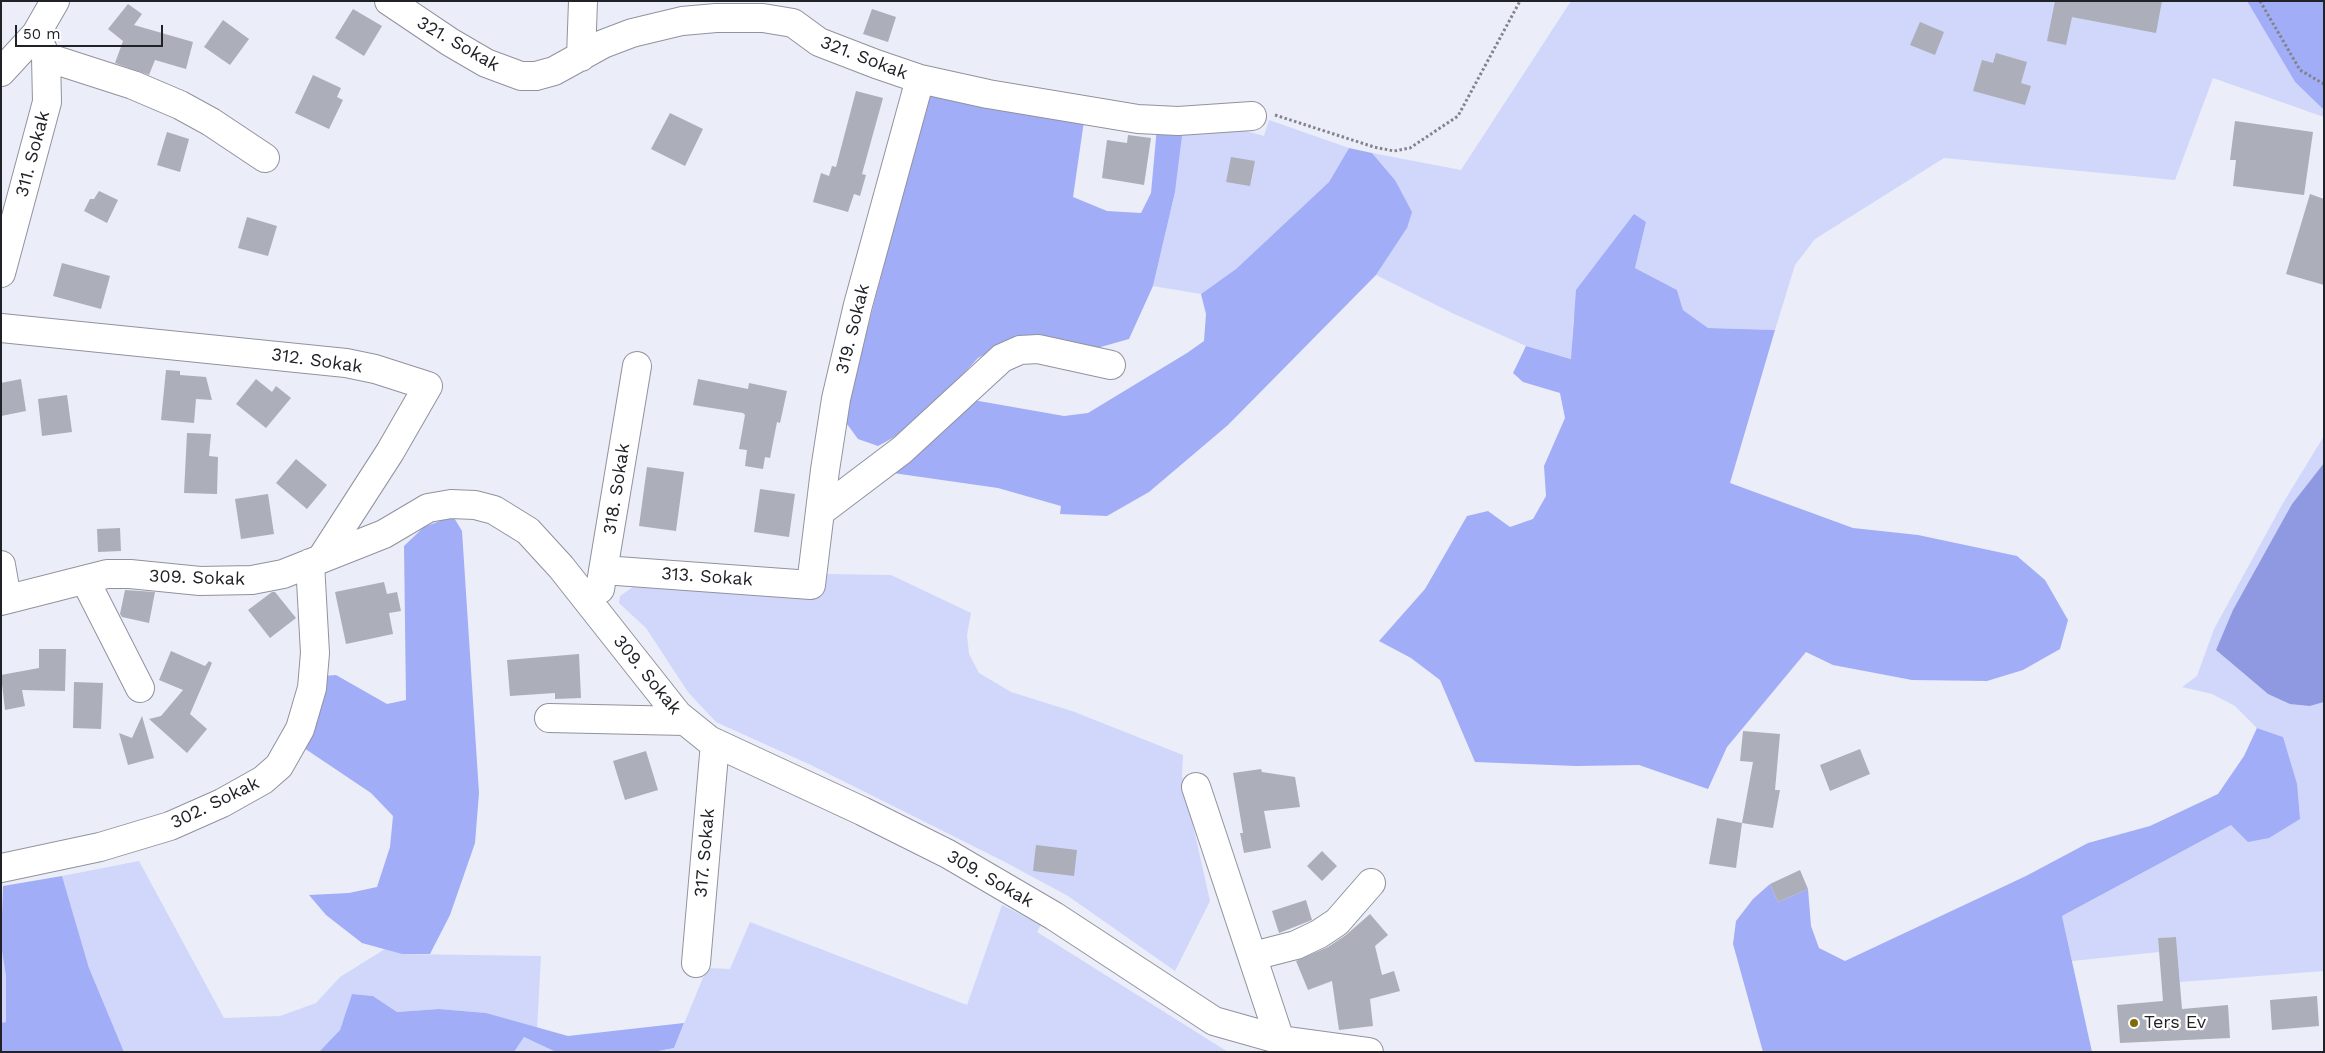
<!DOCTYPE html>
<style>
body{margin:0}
#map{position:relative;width:2325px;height:1053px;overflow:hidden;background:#ebedf9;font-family:"Work Sans",sans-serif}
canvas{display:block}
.frame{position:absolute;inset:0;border:2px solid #212227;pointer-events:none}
.scale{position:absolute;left:15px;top:25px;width:148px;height:22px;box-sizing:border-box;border:2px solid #212227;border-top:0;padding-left:6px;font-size:15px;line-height:18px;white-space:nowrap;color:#212227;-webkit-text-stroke:4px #fff;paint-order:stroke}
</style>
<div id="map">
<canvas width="2325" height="1053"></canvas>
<div class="frame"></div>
<div class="scale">50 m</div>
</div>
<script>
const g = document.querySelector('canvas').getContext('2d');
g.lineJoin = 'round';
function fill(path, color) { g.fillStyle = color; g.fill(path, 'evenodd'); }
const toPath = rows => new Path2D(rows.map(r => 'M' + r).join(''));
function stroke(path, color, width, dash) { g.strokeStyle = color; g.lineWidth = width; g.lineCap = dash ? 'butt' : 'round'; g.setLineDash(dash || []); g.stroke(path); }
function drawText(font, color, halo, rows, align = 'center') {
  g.font = font + ' "Work Sans",sans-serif'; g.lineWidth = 4.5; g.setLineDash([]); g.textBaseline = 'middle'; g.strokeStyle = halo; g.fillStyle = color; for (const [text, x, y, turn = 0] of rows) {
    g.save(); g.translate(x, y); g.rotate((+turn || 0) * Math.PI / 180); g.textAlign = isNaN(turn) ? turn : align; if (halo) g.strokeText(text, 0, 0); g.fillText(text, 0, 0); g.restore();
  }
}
fill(toPath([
 [1571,1,2247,1,2295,82,2324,110,2324,117,2213,78,2175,180,1944,158,1815,239,1795,265,1775,330,1708,328,1683,310,1677,290,1635,268,1646,222,1573,320,1572,359,1526,346,1452,313,1376,275,1407,228,1395,180,1372,153,1461,170],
 [1269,120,1349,148,1329,182,1236,269,1201,294,1153,286,1175,192,1183,128,1239,129,1264,136],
 [2324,436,2324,463,2292,504,2216,650,2268,694,2310,706,2324,702,2324,971,2180,982,2176,937,2158,938,2159,952,2072,961,2062,916,2231,825,2283,737,2257,728,2235,706,2212,694,2182,687,2197,676,2214,629,2283,503],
 [825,574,891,575,971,613,967,635,969,654,979,673,1011,692,1072,711,1183,755,1182,776,1210,901,1175,971,1068,896,1005,862,811,765,716,722,688,692,646,628,619,603,620,596,633,587,649,583],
 [139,861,224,1018,280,1016,316,1003,340,977,385,949,402,954,541,956,537,1029,486,1013,439,1009,397,1012,373,996,352,994,340,1030,319,1052,124,1052,89,968,62,876],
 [1002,905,1041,925,1037,932,1228,1052,653,1052,674,1048,707,968,730,969,750,922,967,1005],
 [1,945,6,976,6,1022,1,1023],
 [524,1037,556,1052,514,1052]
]), '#d0d7fb');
fill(toPath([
 [2247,1,2324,1,2324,110,2295,82],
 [928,94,1084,121,1073,197,1107,211,1141,213,1151,193,1157,127,1183,128,1175,192,1153,286,1129,339,1090,350,1006,343,978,358,916,425,878,446,858,439,844,420],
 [1349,148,1372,153,1395,180,1412,212,1407,228,1376,275,1228,425,1149,492,1107,516,1060,514,1061,506,998,488,893,473,973,400,1064,416,1088,413,1187,353,1204,341,1206,314,1201,294,1236,269,1329,182],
 [1634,214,1646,222,1635,268,1677,290,1683,310,1708,328,1775,330,1730,483,1853,528,1918,535,2017,556,2045,580,2068,620,2060,649,2023,670,1987,681,1912,680,1833,665,1806,652,1727,747,1708,789,1639,765,1576,766,1475,762,1440,680,1411,658,1379,641,1425,589,1467,516,1488,511,1510,527,1533,519,1546,496,1544,466,1565,418,1560,393,1523,382,1513,373,1526,346,1571,359,1576,290],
 [453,516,462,531,479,793,475,843,450,915,430,954,402,954,362,943,326,915,309,895,349,893,377,887,390,847,393,816,371,793,301,746,322,676,336,675,387,704,406,700,404,546,424,527],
 [2257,728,2283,737,2297,784,2300,819,2269,838,2248,842,2231,825,2062,916,2092,1052,1763,1052,1733,944,1736,921,1753,899,1770,884,1778,902,1808,889,1811,926,1819,948,1845,961,2026,876,2088,843,2150,826,2218,794,2244,756],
 [62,876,89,968,124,1052,1,1052,1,1023,6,1022,6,976,1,945,3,886],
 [352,994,373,996,397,1012,439,1009,486,1013,568,1036,684,1023,674,1048,653,1052,556,1052,524,1037,514,1052,319,1052,340,1030]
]), '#a1adf6');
fill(toPath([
 [2324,463,2324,702,2310,706,2290,704,2268,694,2216,650,2233,610,2292,504]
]), '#8e99e1');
fill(toPath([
 [2055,1,2162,1,2156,33,2072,17,2066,45,2047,41],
 [128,4,142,14,134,25,193,42,186,69,155,60,149,75,115,63,123,41,108,29],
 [353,9,382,26,364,56,335,38],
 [872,9,896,17,888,42,863,34],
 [223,20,249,39,230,65,204,47],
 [1920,22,1944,32,1935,55,1910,45],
 [1996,53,2027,62,2021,83,2031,86,2025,105,1973,91,1982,60,1993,63],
 [313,75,341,88,337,97,343,100,329,129,295,113],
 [856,91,883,98,862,174,866,175,860,196,854,194,848,212,813,202,821,173,829,176,832,166,836,167],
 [670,113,703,129,685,166,651,149],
 [2235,121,2313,132,2304,195,2233,186,2236,160,2230,160],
 [167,132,189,139,180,172,157,165],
 [1128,135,1151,138,1144,185,1102,178,1107,140,1127,143],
 [1231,157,1255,161,1250,186,1226,182],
 [99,191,118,200,107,223,84,211,90,199,94,199],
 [2310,194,2324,199,2324,285,2286,274],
 [247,217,277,226,268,256,238,248],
 [62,263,110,276,101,309,53,296],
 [166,370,180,371,180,375,206,377,212,400,196,399,194,423,161,420],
 [21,379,26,411,1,416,1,383],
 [256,379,272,392,276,386,291,398,266,428,236,404],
 [698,379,748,389,749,383,787,391,780,423,777,422,770,458,765,457,763,469,745,466,747,450,739,449,745,415,743,413,693,405],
 [67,395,72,432,42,436,38,399],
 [187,433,211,434,209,456,218,457,217,494,184,493],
 [296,459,327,485,307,509,276,483],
 [647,467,684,472,676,531,639,526],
 [760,489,795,494,789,537,754,532],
 [268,494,274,534,241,539,235,499],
 [120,528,121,551,98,552,97,529],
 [384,582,387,594,397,592,401,611,389,613,393,634,346,644,335,592],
 [125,590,155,592,149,623,122,617,120,614],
 [272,592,275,592,296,618,270,638,248,610],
 [39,649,66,649,65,691,22,690,25,706,5,710,1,675,39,668],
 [171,651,205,666,209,661,212,663,190,714,207,729,187,753,149,719,161,716,183,690,159,680],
 [579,654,581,698,555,699,555,693,510,696,507,660],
 [74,682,103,683,101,729,73,728],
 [142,716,154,758,128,765,119,733,132,738],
 [1743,731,1780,734,1775,790,1780,790,1773,828,1742,823,1753,762,1740,761],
 [1860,749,1870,774,1830,791,1820,765],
 [646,751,658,790,625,800,613,761],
 [1261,769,1262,772,1295,777,1300,807,1264,811,1271,848,1244,853,1240,833,1243,833,1233,773],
 [1717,818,1742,823,1736,868,1709,864],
 [1036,845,1077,850,1074,876,1033,871],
 [1322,851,1337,866,1322,881,1307,866],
 [1800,870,1808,889,1778,902,1770,884],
 [1306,900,1312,920,1279,933,1272,911],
 [1370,914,1388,935,1375,946,1382,975,1394,971,1400,991,1370,999,1373,1026,1339,1030,1332,981,1308,990,1296,961,1328,947,1346,935],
 [2176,937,2182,1009,2228,1005,2230,1038,2120,1043,2117,1005,2163,1001,2158,938],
 [2317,996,2319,1026,2272,1030,2270,1000]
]), '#acaeb9');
const minor = toPath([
 [389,1,450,42,486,63,521,76,536,76,554,71,603,44,632,33,682,21,716,18,763,18,793,23,819,42,876,64,920,79,988,94,1138,119,1178,121,1252,116],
 [46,57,133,85,180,105,211,122,265,158],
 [581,57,583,1],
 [1,72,36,34,55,1],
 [1,273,47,102,46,57,36,34],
 [1,328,346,363,375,369,428,386,390,452,321,559],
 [820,512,902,450,1002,358,1020,350,1038,349,1111,365],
 [1,565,7,599],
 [603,570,811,585,825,470,836,399,858,305,920,79],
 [85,580,140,688],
 [600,589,637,366],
 [1,601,107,574,130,574,200,581,252,580,283,574,384,534,428,508,451,504,475,505,494,510,528,531,561,567,678,715,709,740,862,811,948,854,1054,916,1214,1021,1281,1040,1369,1052],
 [549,718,685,721],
 [1196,787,1284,1052],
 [1,868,100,847,170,826,222,803,263,780,279,766,300,729,312,688,315,653,310,563],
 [1253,956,1296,945,1319,934,1337,922,1371,883],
 [696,963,715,743]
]);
stroke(minor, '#90939e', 30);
stroke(toPath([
 [2260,1,2300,70,2324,84],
 [1275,115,1374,147,1394,151,1410,148,1458,116,1520,1]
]), '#82838c', 3, [2.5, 2.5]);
stroke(minor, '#fff', 28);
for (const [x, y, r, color] of [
 [2134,1023,5,"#7f6c06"]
]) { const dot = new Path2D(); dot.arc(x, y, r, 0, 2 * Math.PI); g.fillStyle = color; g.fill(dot); stroke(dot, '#fff', 2); }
drawText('18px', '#212227', '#fff', [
 ["321. Sokak",458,44,30],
 ["321. Sokak",864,58,21],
 ["311. Sokak",33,154,-75],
 ["319. Sokak",853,329,-76],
 ["312. Sokak",317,361,8],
 ["318. Sokak",617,489,-81],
 ["313. Sokak",707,577,4],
 ["309. Sokak",197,578,2],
 ["309. Sokak",647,675,51],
 ["302. Sokak",215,803,-26],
 ["317. Sokak",705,853,-85],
 ["309. Sokak",990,879,30]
]);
drawText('18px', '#212227', '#fff', [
 ["Ters Ev",2144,1023]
], 'left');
</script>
